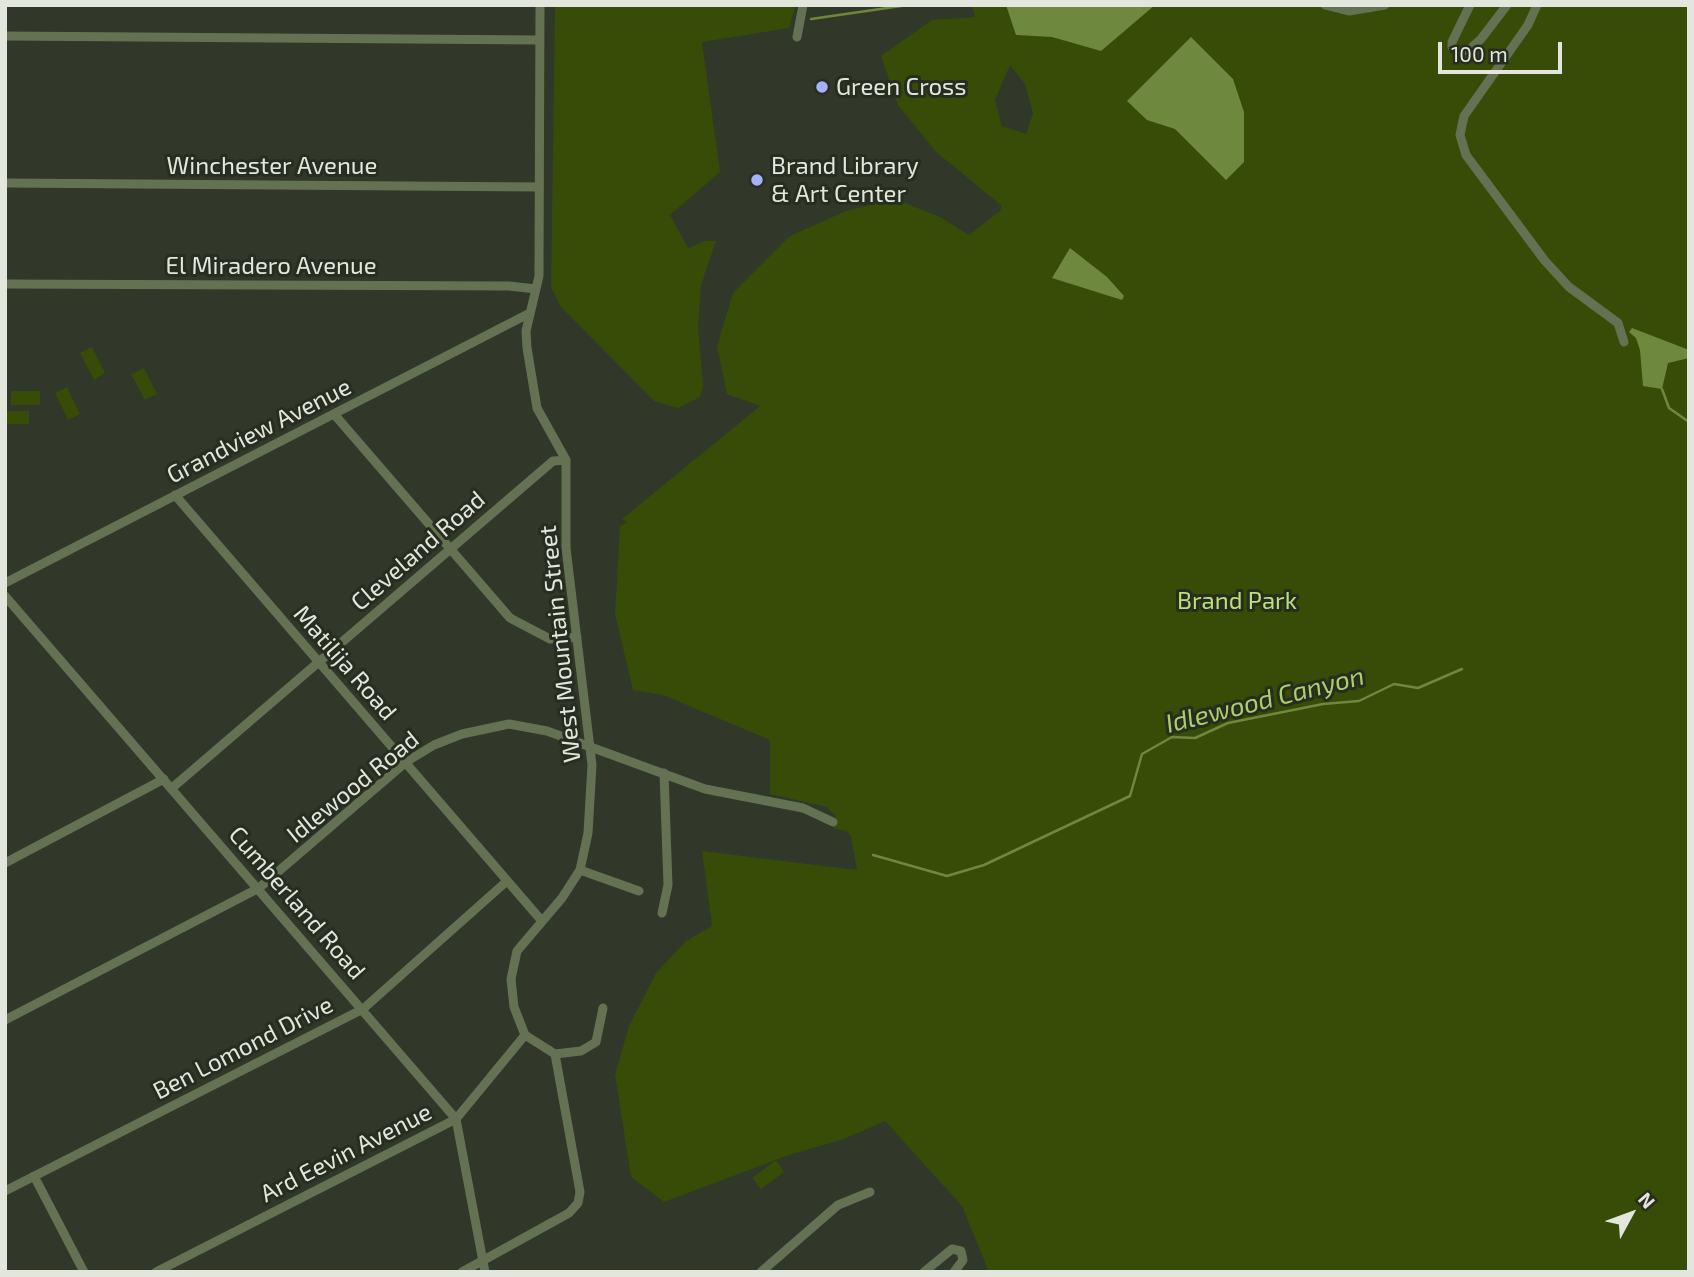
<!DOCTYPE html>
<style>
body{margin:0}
#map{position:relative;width:1694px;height:1277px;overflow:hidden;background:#313729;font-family:"Exo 2",sans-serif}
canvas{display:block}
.frame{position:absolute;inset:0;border:7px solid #e2e6dd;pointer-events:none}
.north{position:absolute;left:1596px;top:1179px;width:70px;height:70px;-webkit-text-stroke:5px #272d1f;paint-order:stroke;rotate:49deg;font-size:19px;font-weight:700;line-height:28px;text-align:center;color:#e2e6dd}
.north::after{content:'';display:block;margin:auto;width:24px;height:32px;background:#e2e6dd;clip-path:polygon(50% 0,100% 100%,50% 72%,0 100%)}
.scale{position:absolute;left:1438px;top:42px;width:124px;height:32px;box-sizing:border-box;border:4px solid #e2e6dd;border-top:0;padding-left:9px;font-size:21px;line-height:24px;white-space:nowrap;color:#e2e6dd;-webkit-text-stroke:5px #272d1f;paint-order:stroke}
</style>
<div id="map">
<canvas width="1694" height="1277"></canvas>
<div class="frame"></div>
<div class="north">N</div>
<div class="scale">100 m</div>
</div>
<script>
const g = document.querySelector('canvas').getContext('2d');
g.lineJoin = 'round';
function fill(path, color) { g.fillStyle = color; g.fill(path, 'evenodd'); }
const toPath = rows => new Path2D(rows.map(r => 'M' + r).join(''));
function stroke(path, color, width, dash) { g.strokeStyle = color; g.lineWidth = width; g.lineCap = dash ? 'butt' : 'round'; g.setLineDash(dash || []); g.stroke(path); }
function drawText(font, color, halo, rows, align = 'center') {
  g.font = font + ' "Exo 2",sans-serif'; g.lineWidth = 6; g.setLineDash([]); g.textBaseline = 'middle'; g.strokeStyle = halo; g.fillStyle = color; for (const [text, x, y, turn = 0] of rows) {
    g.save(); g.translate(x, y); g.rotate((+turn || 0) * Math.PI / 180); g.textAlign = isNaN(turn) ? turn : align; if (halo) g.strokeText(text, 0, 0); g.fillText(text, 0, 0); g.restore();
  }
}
fill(toPath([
 [555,5,796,5,789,28,702,42,720,172,670,215,688,248,705,241,716,241,701,285,698,327,703,386,700,397,678,408,654,401,561,307,551,287],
 [972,5,1689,5,1689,1272,989,1272,962,1206,885,1121,844,1139,789,1155,664,1202,631,1177,615,1075,629,1026,656,973,686,941,712,926,702,851,857,870,851,837,848,832,833,828,836,817,827,807,770,794,770,740,663,695,633,690,615,614,620,526,627,522,622,519,760,406,727,394,717,346,733,293,790,236,846,211,895,199,940,217,969,235,1001,210,1001,205,936,152,898,105,881,56,932,20,975,17],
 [1010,65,1025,84,1033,113,1026,134,1002,126,995,100],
 [92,347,105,373,94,380,80,353],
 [144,368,157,394,145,400,131,374],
 [67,387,80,414,68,420,55,393],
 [11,391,40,391,40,405,11,405],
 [5,411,29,411,29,424,5,424],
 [776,1160,784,1172,761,1189,752,1178]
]), '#374c07');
fill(toPath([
 [1006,5,1155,5,1101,51,1052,37,1016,35],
 [1191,37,1233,79,1244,112,1244,162,1226,180,1175,129,1147,120,1127,101],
 [1070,248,1107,277,1124,296,1122,300,1052,278],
 [1632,328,1689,350,1689,358,1668,363,1662,389,1643,386,1640,350,1636,338,1629,332]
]), '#6e893e');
stroke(toPath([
 [811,19,908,5],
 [1662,389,1669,408,1689,422],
 [873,855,947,876,984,865,1130,796,1142,754,1172,737,1195,738,1228,723,1323,704,1359,701,1394,684,1418,688,1462,669]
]), '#6e893e', 2.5);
stroke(toPath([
 [1325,5,1349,11,1385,5],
 [1470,5,1452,42,1452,47,1460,52,1470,49,1481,39,1507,5],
 [1537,5,1528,25,1464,116,1460,135,1466,155,1545,261,1569,287,1618,323,1624,342],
 [5,36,540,40],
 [797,37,803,5],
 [5,183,539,187],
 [5,284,509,286,536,289],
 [334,414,510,618,550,639,577,637],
 [175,495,541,920],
 [5,583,530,313],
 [5,596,456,1119,485,1272],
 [172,788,553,461,566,460],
 [5,863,164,779],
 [580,870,639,891],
 [662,913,668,885,664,773],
 [5,1020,259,888,406,762,434,745,462,734,509,724,547,731,705,789,803,808,833,822],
 [555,1054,581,1051,596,1042,603,1008],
 [34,1176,84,1272],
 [5,1191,363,1009,507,881],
 [156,1272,456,1119,525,1035],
 [462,1272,569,1213,578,1203,580,1192,555,1054,525,1035,514,1007,511,979,517,951,562,898,580,870,588,833,592,765,566,548,566,460,537,408,527,348,526,331,539,276,540,5],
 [761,1272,838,1205,870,1192],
 [924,1272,952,1249,961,1251,963,1260,954,1272]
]), '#657153', 9);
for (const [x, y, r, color] of [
 [822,87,7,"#a4b1fc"],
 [757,180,7,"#a4b1fc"]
]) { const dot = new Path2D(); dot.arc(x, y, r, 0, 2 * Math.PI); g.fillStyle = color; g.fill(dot); stroke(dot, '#272d1f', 2.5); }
drawText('24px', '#e2e6dd', '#272d1f', [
 ["Green Cross",836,87],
 ["Brand Library",771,166],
 ["& Art Center",771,194]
], 'left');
drawText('24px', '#e2e6dd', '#272d1f', [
 ["Winchester Avenue",272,166],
 ["El Miradero Avenue",271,266],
 ["Grandview Avenue",259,431,-27],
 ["Cleveland Road",418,551,-41],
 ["West Mountain Street",560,644,-96],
 ["Matilija Road",345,663,49],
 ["Idlewood Road",353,787,-39],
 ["Cumberland Road",297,903,49],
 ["Ben Lomond Drive",243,1048,-27],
 ["Ard Eevin Avenue",346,1153,-27]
]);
drawText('24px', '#bae07a', '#272d1f', [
 ["Brand Park",1237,601]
]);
drawText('italic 26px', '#abd06b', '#272d1f', [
 ["Idlewood Canyon",1265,700,-14]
]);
</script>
